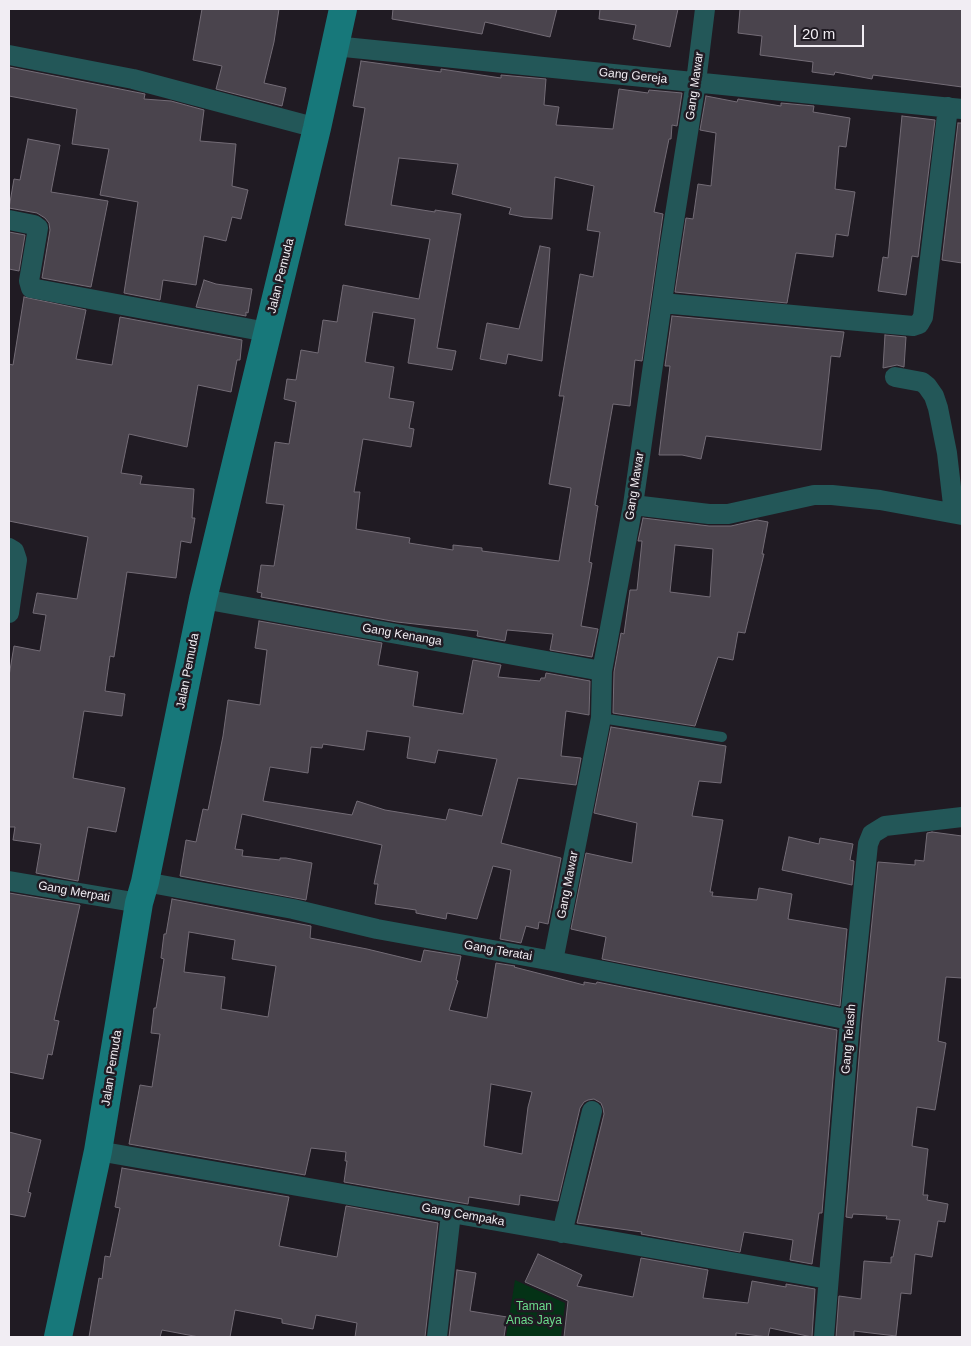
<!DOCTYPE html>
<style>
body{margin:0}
#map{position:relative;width:971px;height:1346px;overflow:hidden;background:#201b23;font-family:Arial,sans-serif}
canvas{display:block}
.frame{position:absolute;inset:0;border:10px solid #f1edf3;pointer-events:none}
.scale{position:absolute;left:794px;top:25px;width:70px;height:22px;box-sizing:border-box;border:2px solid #f1edf3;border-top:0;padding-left:6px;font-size:15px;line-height:18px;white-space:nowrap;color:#f1edf3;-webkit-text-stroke:4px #201b23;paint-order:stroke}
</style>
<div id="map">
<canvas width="971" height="1346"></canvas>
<div class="frame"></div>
<div class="scale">20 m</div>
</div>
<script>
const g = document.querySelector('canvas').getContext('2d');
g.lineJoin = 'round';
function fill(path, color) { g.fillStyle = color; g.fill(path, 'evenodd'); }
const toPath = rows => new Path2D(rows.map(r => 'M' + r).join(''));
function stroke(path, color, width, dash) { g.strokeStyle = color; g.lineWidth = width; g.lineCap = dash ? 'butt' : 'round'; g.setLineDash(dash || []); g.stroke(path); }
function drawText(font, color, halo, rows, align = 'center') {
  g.font = font + ' Arial,sans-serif'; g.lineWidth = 5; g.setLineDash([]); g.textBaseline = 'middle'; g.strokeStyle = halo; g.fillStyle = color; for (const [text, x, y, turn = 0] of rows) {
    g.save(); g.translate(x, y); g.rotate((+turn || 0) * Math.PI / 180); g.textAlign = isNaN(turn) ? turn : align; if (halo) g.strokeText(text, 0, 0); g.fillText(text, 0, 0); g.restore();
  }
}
fill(toPath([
 [515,1280,565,1303,561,1337,506,1337]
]), '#043216');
const building = toPath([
 [202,9,279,9,274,42,264,83,286,88,282,106,216,89,222,66,193,60,202,9],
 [393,9,557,9,550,37,485,22,482,34,392,19,393,9],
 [600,9,678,9,670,47,633,39,636,25,599,19,600,9],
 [740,9,962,9,962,87,873,75,872,79,835,72,834,75,812,72,813,62,760,55,762,36,738,33,740,9],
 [361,61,441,72,441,69,501,78,501,75,546,79,544,105,559,107,556,125,613,129,619,89,648,93,649,90,682,93,677,126,672,125,671,139,669,139,654,212,663,214,642,361,635,360,630,406,613,404,595,505,598,506,589,562,592,563,581,626,598,629,592,657,550,650,553,634,507,630,505,641,477,636,478,631,397,622,261,597,262,593,257,592,261,565,274,566,284,505,266,503,275,442,289,444,296,402,284,399,287,379,296,380,301,350,318,353,323,320,337,322,343,285,419,299,430,239,345,225,365,108,353,106,361,61],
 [399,158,458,164,452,194,511,208,509,214,524,217,552,219,555,177,594,186,587,230,600,232,593,277,580,274,559,396,564,396,549,484,571,488,559,561,482,551,482,548,453,545,453,550,409,543,410,538,356,529,360,492,354,492,363,439,411,447,414,429,409,428,414,402,389,398,394,367,365,362,373,312,415,319,408,363,452,370,456,351,437,348,461,214,435,210,435,212,391,205,399,158],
 [9,67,130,91,145,94,144,99,171,101,204,110,200,141,236,144,232,186,248,190,241,219,232,217,226,241,204,236,196,285,163,280,160,300,124,293,138,202,100,195,109,149,72,144,77,109,9,96,9,67],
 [706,96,737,102,738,99,781,106,781,103,814,106,813,112,850,118,846,147,839,146,835,189,855,192,848,236,836,234,833,257,796,253,787,303,675,292,686,218,693,219,698,184,711,186,716,133,700,130,706,96],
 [902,116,935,120,918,257,912,256,906,295,878,291,883,257,888,258,902,116],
 [958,123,962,123,962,263,942,260,958,123],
 [28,139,60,145,51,192,108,201,91,287,42,278,50,230,49,223,45,218,37,213,9,208,14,179,20,180,28,139],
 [9,232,25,235,19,271,9,269,9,232],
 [540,246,550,248,542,361,508,354,506,364,480,359,487,323,519,329,540,246],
 [204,280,216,284,252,289,248,313,246,312,246,316,196,307,204,280],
 [24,297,86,310,76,359,112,365,120,317,242,340,240,360,237,360,231,392,198,385,187,447,129,434,121,473,142,476,140,484,194,489,192,518,195,518,191,543,181,541,176,578,127,572,114,657,110,656,105,691,125,694,122,716,84,711,73,778,125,788,116,832,88,827,78,881,36,873,41,844,13,840,15,827,9,827,9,676,14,646,40,651,46,615,33,613,37,593,77,599,88,537,9,521,9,364,13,365,24,297],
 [672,316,844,332,840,357,831,356,821,450,706,436,701,459,682,455,659,455,670,366,665,366,672,316],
 [885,335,906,337,904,367,897,365,883,368,885,335],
 [643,518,709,526,731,526,757,520,768,522,762,554,764,554,745,633,738,632,733,660,718,657,695,726,613,713,614,672,621,633,624,634,630,590,637,590,642,541,638,541,643,518],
 [675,545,713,549,710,597,670,592,675,545],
 [259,621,382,643,378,665,418,672,413,706,463,714,473,660,501,665,498,677,540,681,541,678,545,678,546,673,590,681,589,715,566,711,561,756,581,758,576,785,518,778,501,843,561,858,548,924,539,922,538,929,526,926,521,943,500,939,511,870,493,866,477,919,447,913,446,919,416,913,416,910,375,904,378,884,374,884,382,845,242,814,235,849,243,850,242,856,280,860,280,858,286,858,312,863,306,900,180,876,186,840,196,842,203,809,208,810,223,736,228,700,260,705,267,650,255,648,259,621],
 [367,731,410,737,407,758,435,763,438,750,497,759,482,816,449,809,446,820,385,810,357,801,352,815,263,801,270,767,308,773,311,747,322,748,323,744,364,750,367,731],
 [611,727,726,746,721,783,699,781,692,816,723,820,710,892,713,892,712,896,757,900,759,888,792,894,788,919,847,929,840,1006,602,959,606,937,571,929,586,853,632,863,637,823,594,813,611,727],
 [932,832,962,836,962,978,946,977,938,1041,946,1043,935,1110,917,1107,912,1146,928,1149,923,1195,928,1195,927,1200,948,1204,945,1222,938,1221,932,1257,915,1254,911,1294,901,1293,896,1336,854,1331,854,1337,836,1337,839,1296,861,1299,864,1261,891,1263,891,1257,893,1257,900,1220,886,1219,887,1216,853,1214,852,1218,846,1217,862,1021,878,862,915,865,915,860,924,861,927,833,932,832],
 [789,837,819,844,820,838,853,844,850,860,854,861,852,885,782,870,789,837],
 [9,893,80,905,54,1020,59,1021,52,1055,48,1054,43,1079,9,1072,9,893],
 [172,899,311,926,310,938,367,949,421,962,424,950,461,956,456,980,458,981,449,1010,487,1018,496,963,515,966,514,967,584,985,584,982,596,984,597,982,837,1030,822,1213,819,1213,812,1264,790,1260,793,1240,744,1232,740,1252,641,1234,642,1232,577,1223,604,1114,603,1108,601,1103,594,1099,588,1100,584,1102,580,1108,558,1201,520,1195,519,1205,469,1197,468,1204,344,1182,347,1161,345,1161,346,1152,311,1148,305,1175,129,1144,140,1085,152,1087,160,1034,151,1033,154,1008,156,1008,164,959,161,958,164,934,166,934,172,899],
 [189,932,235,940,232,959,276,966,268,1017,221,1009,225,977,184,972,189,932],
 [491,1084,532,1092,528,1107,522,1154,484,1146,491,1084],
 [9,1132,41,1140,28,1192,31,1193,25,1217,9,1214,9,1132],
 [122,1168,289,1197,279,1246,337,1257,346,1206,438,1223,425,1337,355,1337,357,1323,316,1315,313,1329,282,1323,282,1319,235,1310,230,1337,199,1337,162,1330,160,1337,89,1337,99,1278,102,1279,105,1256,110,1257,120,1208,115,1207,122,1168],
 [538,1254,582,1275,577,1286,633,1297,641,1258,708,1270,703,1298,748,1303,752,1281,786,1287,786,1284,815,1289,812,1337,770,1328,768,1337,736,1333,736,1337,564,1337,568,1301,525,1282,538,1254],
 [457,1270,476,1273,470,1311,507,1317,504,1337,449,1337,457,1270]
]);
fill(building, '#4a444d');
stroke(building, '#736c76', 1);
stroke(toPath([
 [601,718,722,737]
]), '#235758', 10);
stroke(toPath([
 [334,46,962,109],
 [9,55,133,79,317,128],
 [9,220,34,225,38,228,29,281,31,288,267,332],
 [662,303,913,326,919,324,923,317,948,107],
 [895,377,922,382,927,386,934,396,938,408,947,453,954,513],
 [633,505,709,514,728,514,814,495,832,495,880,500,962,515],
 [9,548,14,551,17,560,9,613],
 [203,599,602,671],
 [9,881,139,903],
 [145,882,293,909,377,929,553,961,850,1020],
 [553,961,601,718,602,671,633,505,670,246,696,82,705,9],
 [98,1151,828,1279],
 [562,1233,592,1111],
 [437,1337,451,1213],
 [824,1337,850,1020,868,844,872,834,885,826,962,817]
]), '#235758', 20);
stroke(toPath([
 [58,1337,98,1151,139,903,145,882,203,599,317,128,343,9]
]), '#17787a', 28);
drawText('12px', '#f1edf3', '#201b23', [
 ["Gang Gereja",633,76,6],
 ["Gang Mawar",695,86,-82],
 ["Jalan Pemuda",281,276,-76],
 ["Gang Mawar",635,486,-81],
 ["Gang Kenanga",402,635,10],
 ["Jalan Pemuda",188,671,-79],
 ["Gang Mawar",568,885,-79],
 ["Gang Merpati",74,892,10],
 ["Gang Teratai",498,951,10],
 ["Gang Telasih",849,1039,-85],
 ["Jalan Pemuda",112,1068,-81],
 ["Gang Cempaka",463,1215,10]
]);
drawText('12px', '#6bdb8c', '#201b23', [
 ["Taman",534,1307],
 ["Anas Jaya",534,1321]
]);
</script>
